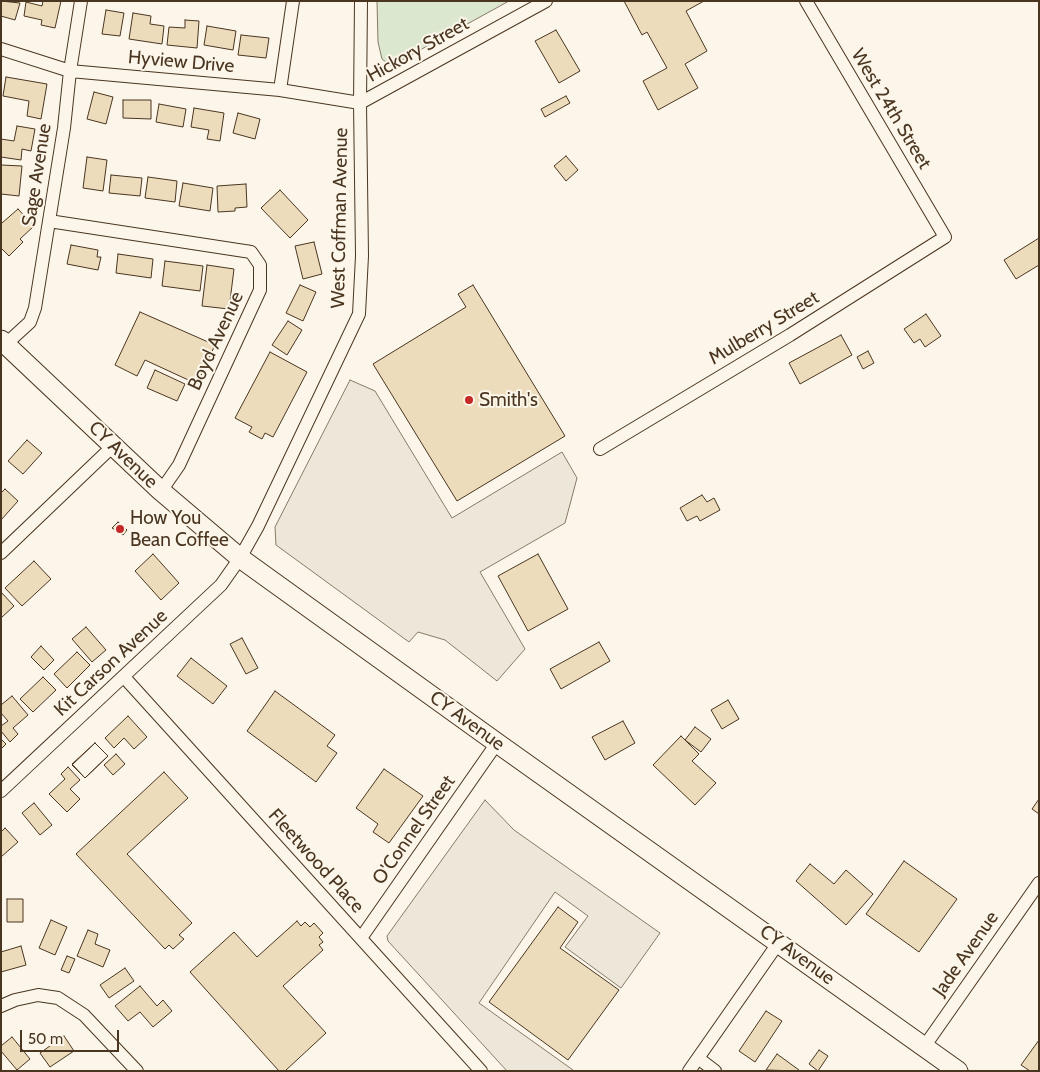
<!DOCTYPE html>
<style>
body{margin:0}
#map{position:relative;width:1040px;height:1072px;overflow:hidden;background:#fbf6e9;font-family:Cabin,sans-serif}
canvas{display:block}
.frame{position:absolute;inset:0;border:2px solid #4a3520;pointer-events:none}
.scale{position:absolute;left:20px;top:1030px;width:99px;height:22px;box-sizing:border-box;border:2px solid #4a3520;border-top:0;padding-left:6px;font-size:15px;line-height:18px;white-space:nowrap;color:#4a3520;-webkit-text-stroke:4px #fbf6e9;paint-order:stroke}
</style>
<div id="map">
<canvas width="1040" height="1072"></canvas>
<div class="frame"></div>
<div class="scale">50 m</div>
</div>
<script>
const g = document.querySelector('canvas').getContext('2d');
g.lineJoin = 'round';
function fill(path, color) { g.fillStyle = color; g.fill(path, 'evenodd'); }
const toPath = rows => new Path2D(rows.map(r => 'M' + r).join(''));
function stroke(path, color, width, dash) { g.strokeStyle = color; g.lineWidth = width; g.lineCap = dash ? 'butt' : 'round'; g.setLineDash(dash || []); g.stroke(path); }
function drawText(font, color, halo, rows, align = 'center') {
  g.font = font + ' Cabin,sans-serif'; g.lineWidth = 4; g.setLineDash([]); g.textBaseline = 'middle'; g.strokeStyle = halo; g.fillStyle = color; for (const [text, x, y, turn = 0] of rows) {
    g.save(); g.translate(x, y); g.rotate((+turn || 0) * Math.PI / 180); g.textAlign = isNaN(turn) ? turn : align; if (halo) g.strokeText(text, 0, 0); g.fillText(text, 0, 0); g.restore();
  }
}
const green = toPath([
 [377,1,509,1,391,66,382,59,378,42,377,1]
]);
fill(green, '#dce7d0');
stroke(green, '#887966', 1);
const parking = toPath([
 [350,380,375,391,452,518,562,452,577,478,565,523,480,572,525,649,497,681,445,640,418,632,409,642,276,545,275,527,350,380],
 [485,800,514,830,660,933,621,988,565,947,588,916,555,892,479,1003,573,1070,573,1071,507,1071,388,941,387,936,485,800]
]);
fill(parking, '#ede7d9');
stroke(parking, '#887966', 1);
const building = toPath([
 [1,1,20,3,15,20,1,16,1,1],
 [43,1,61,1,55,28,41,25,42,20,24,16,26,2,42,6,43,1],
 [624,1,704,1,686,11,707,51,685,64,698,88,658,110,643,81,667,68,647,32,642,35,624,1],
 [106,10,124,13,120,36,102,34,106,10],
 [133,13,151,16,150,24,164,26,162,44,129,39,133,13],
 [185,20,199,21,197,48,167,45,169,27,185,28,185,20],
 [207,26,236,31,233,50,204,45,207,26],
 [556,30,580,71,559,83,535,41,556,30],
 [241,35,269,38,266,58,238,55,241,35],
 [6,77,47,84,41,119,27,116,29,101,3,96,6,77],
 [94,92,113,97,106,124,87,119,94,92],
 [566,96,570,103,545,117,541,109,566,96],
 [123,100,151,100,151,119,123,118,123,100],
 [159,104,186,109,183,127,156,122,159,104],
 [194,108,224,113,220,141,207,139,209,130,191,127,194,108],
 [238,113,260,119,255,139,233,133,238,113],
 [17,126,35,129,31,151,22,149,21,160,1,157,1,139,14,141,17,126],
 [566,156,578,170,566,181,554,166,566,156],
 [87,157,107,160,103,191,83,188,87,157],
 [1,165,22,166,19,196,1,194,1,165],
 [111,175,142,178,140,196,109,193,111,175],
 [148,177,177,181,175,202,145,198,148,177],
 [183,183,213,188,210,211,179,206,183,183],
 [246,184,247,207,235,208,235,211,218,212,217,186,246,184],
 [280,190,308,220,290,238,261,208,280,190],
 [18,209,34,226,20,239,23,242,9,256,1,248,1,222,2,223,18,209],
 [1039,238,1039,265,1016,279,1004,260,1039,238],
 [314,242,322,274,303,279,295,246,314,242],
 [71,245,98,250,97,257,101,257,98,270,67,264,71,245],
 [118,254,153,259,151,278,116,273,118,254],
 [165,261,203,266,200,291,162,286,165,261],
 [207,265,234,269,229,309,202,306,207,265],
 [300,285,316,292,303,321,286,313,300,285],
 [473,285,565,436,457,501,373,364,466,307,458,294,473,285],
 [140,312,215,345,197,384,145,360,137,376,115,365,140,312],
 [926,314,941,336,925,347,920,339,914,343,904,329,926,314],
 [288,321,302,330,287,355,272,345,288,321],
 [841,335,852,355,800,384,789,363,841,335],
 [868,351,874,363,863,369,857,357,868,351],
 [270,352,307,372,273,437,265,433,262,439,249,432,252,427,235,418,270,352],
 [155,370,185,384,177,401,147,388,155,370],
 [27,440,42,453,23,474,8,461,27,440],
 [5,489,18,501,1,520,1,493,5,489],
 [702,495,707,502,714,498,720,510,700,521,697,516,687,521,680,508,702,495],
 [118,522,127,530,123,535,112,528,118,522],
 [153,554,179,583,161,600,135,571,153,554],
 [538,554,568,609,528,631,498,576,538,554],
 [34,561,51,579,22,606,5,588,34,561],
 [1,592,14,606,1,618,1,592],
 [86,627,106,650,92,662,72,639,86,627],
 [242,638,258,668,246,674,230,644,242,638],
 [599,642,610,661,561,689,550,669,599,642],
 [41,646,54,660,44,670,31,657,41,646],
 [77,652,90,665,67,688,54,674,77,652],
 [191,658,227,686,213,704,177,676,191,658],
 [43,677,56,690,33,712,20,699,43,677],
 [275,691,335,735,327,746,337,753,316,782,247,731,275,691],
 [12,696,28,715,13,728,18,734,10,742,1,731,1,726,8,721,1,713,1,705,12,696],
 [728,700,739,719,722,729,711,710,728,700],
 [128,716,147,737,134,749,124,738,114,748,105,738,128,716],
 [623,721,635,743,605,760,592,737,623,721],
 [695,727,711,739,701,752,685,740,695,727],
 [681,736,699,754,692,761,716,783,695,805,653,765,681,736],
 [1,739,6,744,1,749,1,739],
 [95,743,108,756,85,778,72,765,95,743],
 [95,743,108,756,85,778,72,764,95,743],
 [116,754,125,764,113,775,104,765,116,754],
 [68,767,80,780,70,789,80,799,67,812,49,794,65,779,61,774,68,767],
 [384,769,423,796,389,843,373,832,378,824,356,808,384,769],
 [164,772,188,798,127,854,192,923,179,935,184,939,173,949,169,945,165,949,76,854,164,772],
 [1039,799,1039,814,1032,809,1039,799],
 [34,803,52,825,40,835,22,813,34,803],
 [5,828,18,842,1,857,1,832,5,828],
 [904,861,957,899,919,952,866,914,904,861],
 [810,864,834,884,846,870,873,894,846,925,796,881,810,864],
 [7,899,23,899,23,922,7,922,7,899],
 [558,907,578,922,560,948,619,990,568,1060,489,1002,558,907],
 [51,920,67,927,55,955,39,948,51,920],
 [297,921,301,926,305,922,310,927,314,923,323,933,319,937,323,942,319,945,323,950,283,986,326,1033,285,1071,279,1071,190,972,234,932,257,957,297,921],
 [88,930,98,934,95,944,110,950,103,967,77,956,88,930],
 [21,946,26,965,1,972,1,952,21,946],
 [67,956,75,959,69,973,61,970,67,956],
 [125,968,134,981,109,998,100,985,125,968],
 [140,986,157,1006,163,1000,172,1011,153,1027,140,1012,128,1021,115,1006,140,986],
 [766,1011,782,1021,755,1062,739,1051,766,1011],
 [64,1036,74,1051,50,1067,40,1053,64,1036],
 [12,1037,30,1059,17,1070,1,1051,1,1046,12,1037],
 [1039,1040,1039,1071,1030,1071,1021,1065,1039,1040],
 [819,1050,828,1056,818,1071,809,1064,819,1050],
 [777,1054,799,1070,798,1071,766,1070,777,1054]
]);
fill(building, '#ecdcbc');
stroke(building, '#4a3520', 1);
const minor = toPath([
 [1,49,70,71,280,90,360,103,546,1],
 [280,90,293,1],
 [49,221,251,252,260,265,260,290,179,465,161,491],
 [6,344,30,322,35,308,64,128,70,71,81,1],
 [600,449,790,335,945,237,806,1],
 [1,553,113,446],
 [124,677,481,1071],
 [1,791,221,585,240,558,258,526,359,314,362,256,360,103,361,1],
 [361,938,497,743],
 [1,1006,15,1000,38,995,58,998,84,1015,137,1071],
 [924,1047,1039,883],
 [698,1058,715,1071],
 [689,1071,779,942]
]);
const primary = toPath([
 [1,340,161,491,240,558,497,743,958,1071]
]);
stroke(minor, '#4a3520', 14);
stroke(primary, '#4a3520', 21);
stroke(minor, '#fbf6e9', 12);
stroke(primary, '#fbf6e9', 19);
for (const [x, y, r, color] of [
 [469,400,5,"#c62828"],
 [120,529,5,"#c62828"]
]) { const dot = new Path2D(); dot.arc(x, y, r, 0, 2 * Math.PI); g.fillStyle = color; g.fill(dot); stroke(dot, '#fbf6e9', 2); }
drawText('19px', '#4a3520', '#fbf6e9', [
 ["Hickory Street",418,50,-29],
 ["Hyview Drive",181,62,5],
 ["West 24th Street",891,109,59],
 ["Sage Avenue",37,175,-81],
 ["West Coffman Avenue",340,218,-89],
 ["Mulberry Street",764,328,-31],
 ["Boyd Avenue",216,341,-65],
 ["CY Avenue",123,455,44],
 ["Kit Carson Avenue",111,663,-43],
 ["CY Avenue",467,721,36],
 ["O'Connel Street",414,830,-55],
 ["Fleetwood Place",316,861,48],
 ["Jade Avenue",966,954,-55],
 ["CY Avenue",797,955,36]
]);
drawText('19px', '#4a3520', '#fbf6e9', [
 ["Smith's",479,400],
 ["How You",130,518],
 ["Bean Coffee",130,540]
], 'left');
</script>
